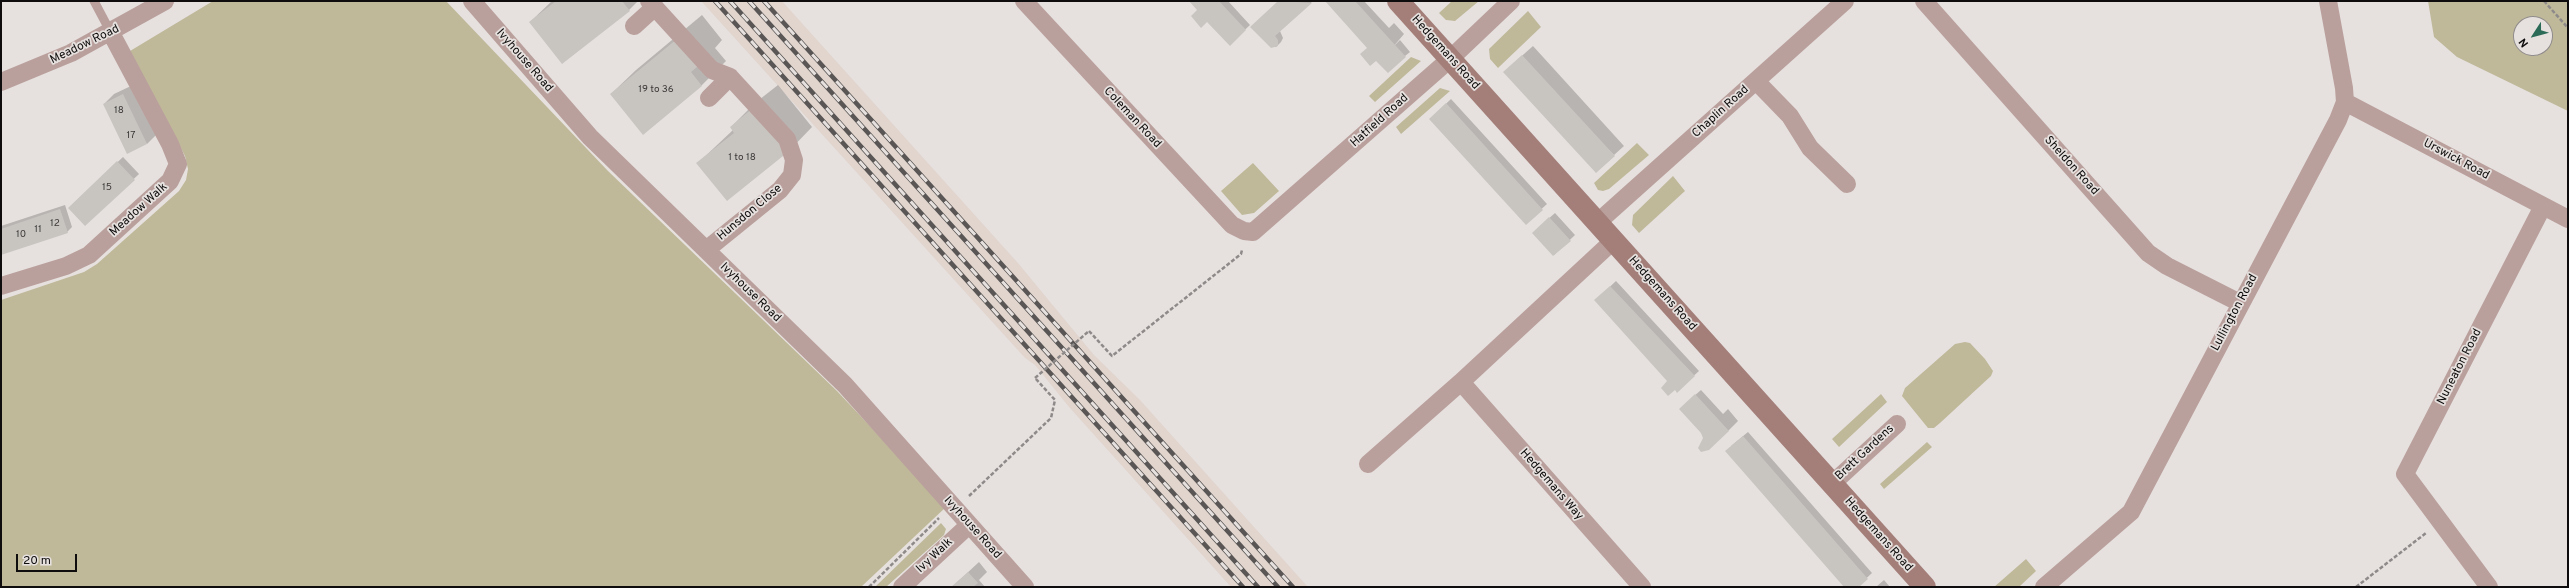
<!DOCTYPE html>
<style>
body{margin:0}
#map{position:relative;width:2569px;height:588px;overflow:hidden;background:#e6e1df;font-family:Overpass,sans-serif}
canvas{display:block}
.frame{position:absolute;inset:0;border:2px solid #0e0c0c;pointer-events:none}
.north{position:absolute;left:2513px;top:16px;width:40px;height:40px;box-sizing:border-box;background:#e6e1df;border:1px solid #908c8b;border-radius:50%;rotate:234deg;font-size:11px;font-weight:700;line-height:16px;text-align:center;color:#0e0c0c}
.north::after{content:'';display:block;margin:auto;width:14px;height:18px;background:#2c6b57;clip-path:polygon(50% 0,100% 100%,50% 72%,0 100%)}
.scale{position:absolute;left:16px;top:554px;width:61px;height:18px;box-sizing:border-box;border:2px solid #0e0c0c;border-top:0;padding-left:5px;font-size:12px;line-height:14px;white-space:nowrap;color:#0e0c0c;-webkit-text-stroke:3px #e6e1df;paint-order:stroke}
</style>
<div id="map">
<canvas width="2569" height="588"></canvas>
<div class="frame"></div>
<div class="north">N</div>
<div class="scale">20 m</div>
</div>
<script>
const g = document.querySelector('canvas').getContext('2d');
g.lineJoin = 'round';
function fill(path, color) { g.fillStyle = color; g.fill(path, 'evenodd'); }
const toPath = rows => new Path2D(rows.map(r => 'M' + r).join(''));
function stroke(path, color, width, dash) { g.strokeStyle = color; g.lineWidth = width; g.lineCap = dash ? 'butt' : 'round'; g.setLineDash(dash || []); g.stroke(path); }
function drawText(font, color, halo, rows, align = 'center') {
  g.font = font + ' Overpass,sans-serif'; g.lineWidth = 3.5; g.setLineDash([]); g.textBaseline = 'middle'; g.strokeStyle = halo; g.fillStyle = color; for (const [text, x, y, turn = 0] of rows) {
    g.save(); g.translate(x, y); g.rotate((+turn || 0) * Math.PI / 180); g.textAlign = isNaN(turn) ? turn : align; if (halo) g.strokeText(text, 0, 0); g.fillText(text, 0, 0); g.restore();
  }
}
fill(toPath([
 [701,1,782,1,1018,263,1094,355,1140,400,1308,587,1231,587,1069,407,1035,365,1025,358]
]), '#e1d5ce');
fill(toPath([
 [213,1,446,1,608,171,837,391,946,507,861,587,1,587,1,300,84,272,97,264,179,191,186,180,188,169,185,156,130,51],
 [1452,1,1479,1,1455,21,1446,20,1439,13],
 [2428,1,2568,1,2568,111,2457,57,2434,37],
 [2521,24,2545,24,2545,48,2521,48],
 [1528,11,1541,27,1498,68,1490,59,1489,49],
 [1411,57,1421,61,1375,102,1369,96],
 [1440,88,1450,91,1401,134,1396,127],
 [1637,143,1649,155,1609,189,1603,191,1598,190,1594,183],
 [1253,163,1279,191,1254,213,1242,215,1221,191],
 [1673,176,1685,191,1639,233,1632,225,1633,215],
 [1965,342,1970,343,1985,359,1993,371,1991,376,1940,423,1934,428,1928,428,1902,396,1905,388,1955,344],
 [1881,394,1887,402,1839,447,1832,439],
 [1927,442,1932,447,1884,489,1880,484],
 [941,523,946,529,944,535,886,587,875,587],
 [2026,559,2036,571,2019,587,1994,587]
]), '#bfb99a');
fill(toPath([
 [552,1,638,1,629,10,530,22],
 [1191,1,1228,1,1250,25,1230,44],
 [1280,1,1313,1,1280,31,1283,38,1281,42,1276,47,1272,47,1257,22],
 [1327,1,1364,1,1389,28,1394,23,1404,34,1393,47,1400,40,1410,52,1405,56,1368,47],
 [702,15,722,40,715,48,726,61,701,86,611,94,636,70],
 [1533,46,1624,146,1614,155,1515,62],
 [133,85,157,134,147,144,104,104,114,94],
 [778,85,812,127,788,152,698,163,733,130,731,127,755,103],
 [1451,99,1547,204,1526,223,1430,119],
 [123,157,139,174,85,225,69,208],
 [65,205,72,227,67,232,1,254,1,226],
 [1555,213,1575,235,1554,255,1538,228],
 [1616,281,1699,371,1677,391,1600,296],
 [1701,390,1723,414,1728,409,1738,421,1728,431,1704,438,1685,404],
 [1748,432,1872,573,1857,587,1845,587,1731,446],
 [979,562,987,572,979,580,985,587,952,587],
 [1884,580,1890,587,1876,587]
]), '#0003');
fill(toPath([
 [556,1,622,1,630,11,562,64,529,22],
 [1189,1,1219,1,1246,30,1230,46,1207,22,1201,28,1191,16,1197,10],
 [1278,1,1312,3,1275,36,1278,40,1278,46,1271,48,1250,27],
 [1325,1,1355,1,1406,57,1388,73,1376,61,1370,66,1360,54,1367,48],
 [677,39,698,66,691,72,702,86,643,135,610,94],
 [1522,55,1615,156,1596,173,1503,72],
 [123,94,147,144,127,154,103,104],
 [1446,103,1543,210,1526,225,1429,119],
 [753,108,788,152,727,201,696,163,734,133,730,127],
 [117,161,135,180,85,226,68,208],
 [60,209,68,233,1,255,1,229],
 [1549,217,1571,241,1553,256,1532,233],
 [1610,286,1695,376,1677,393,1675,390,1668,396,1661,388,1667,381,1594,300],
 [1695,394,1729,431,1709,450,1701,452,1698,448,1703,438,1701,433,1679,409],
 [1743,436,1868,579,1859,587,1844,587,1725,451],
 [968,572,978,583,973,587,951,587]
]), '#c8c5c1');
stroke(toPath([
 [2544,1,2568,28],
 [1089,331,1112,356,1241,254,1242,250],
 [969,496,1051,418,1055,400,1035,378],
 [869,587,939,518],
 [2356,587,2426,533]
]), '#8e8a89', 2.5, [4, 2]);
stroke(toPath([
 [94,1,111,33]
]), '#baa09c', 9);
stroke(toPath([
 [472,1,590,137,845,385,1025,587],
 [649,1,712,70,730,77],
 [1024,1,1232,225,1244,231,1253,232,1450,59,1511,1],
 [1924,1,2148,253,2167,266,2240,303],
 [634,26,655,7],
 [1756,81,1790,116,1810,148,1847,184],
 [1,82,71,53,165,1],
 [2345,102,2568,219],
 [1597,223,1845,1],
 [706,250,780,190,792,175,794,160,787,139,730,77,709,98],
 [1,286,66,266,89,255,170,181,178,164,170,144,111,33],
 [1461,382,1642,587],
 [1368,464,1461,382,1613,241],
 [1833,483,1897,424],
 [902,587,969,525],
 [2044,587,2131,512,2338,120,2345,102,2344,88,2328,1],
 [2489,587,2405,474,2543,206]
]), '#baa09c', 18);
stroke(toPath([
 [1398,1,1925,587]
]), '#a47f7a', 22);
const rail = toPath([
 [715,1,1243,587],
 [730,1,1258,587],
 [749,1,1278,587],
 [764,1,1293,587]
]);
stroke(rail, '#595655', 4.5);
stroke(rail, '#e6e1df', 3, [9]);
stroke(toPath([
 [1035,378,1089,331]
]), '#8e8a89', 2.5, [4, 2]);
drawText('10px', '#3c3a39', null, [
 ["19 to 36",656,90],
 ["18",119,111],
 ["17",131,136],
 ["1 to 18",742,158],
 ["15",107,188],
 ["12",55,224],
 ["11",38,230],
 ["10",21,235]
]);
drawText('12px', '#0e0c0c', '#e6e1df', [
 ["Meadow Road",85,45,-26],
 ["Hedgemans Road",1445,53,48],
 ["Ivyhouse Road",524,61,49],
 ["Chaplin Road",1721,112,-42],
 ["Coleman Road",1132,118,47],
 ["Hatfield Road",1380,121,-42],
 ["Urswick Road",2456,160,28],
 ["Sheldon Road",2071,166,48],
 ["Meadow Walk",139,210,-42],
 ["Hunsdon Close",750,213,-40],
 ["Ivyhouse Road",750,293,44],
 ["Hedgemans Road",1662,294,48],
 ["Lullington Road",2235,313,-62],
 ["Nuneaton Road",2460,367,-63],
 ["Brett Gardens",1865,453,-43],
 ["Hedgemans Way",1551,485,49],
 ["Ivyhouse Road",972,528,48],
 ["Hedgemans Road",1878,535,48],
 ["Ivy Walk",935,556,-43]
]);
</script>
